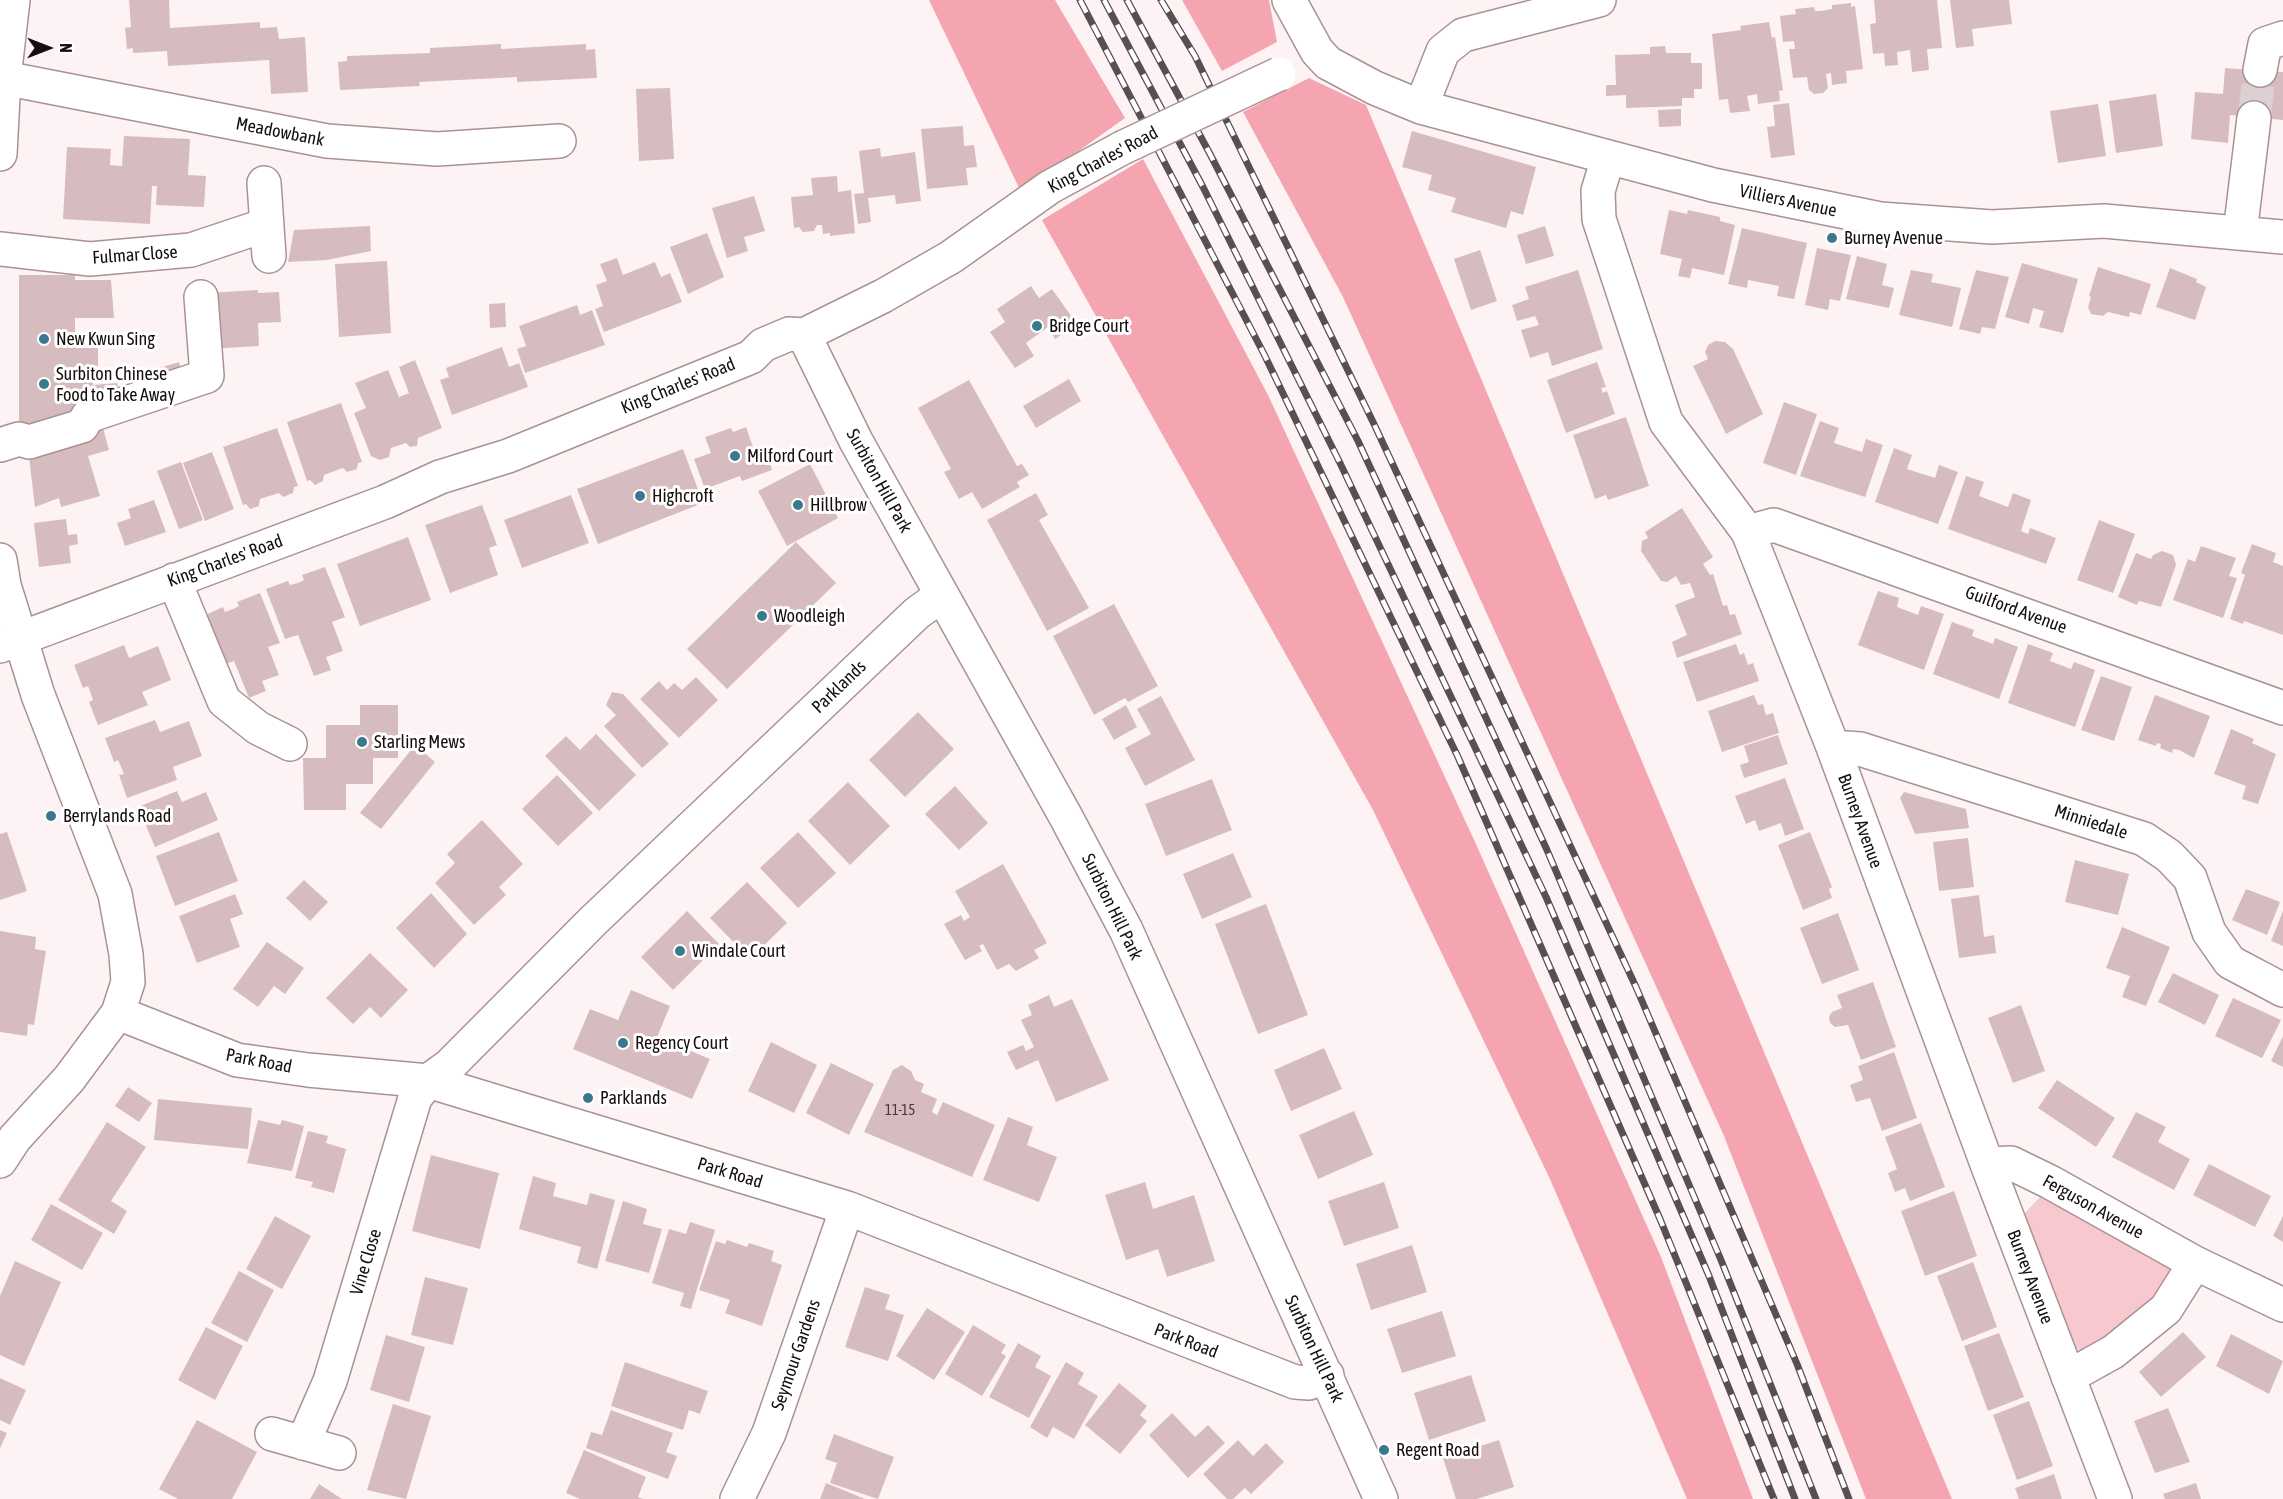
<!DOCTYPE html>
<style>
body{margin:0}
#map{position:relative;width:2283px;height:1499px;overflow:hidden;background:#fef3f4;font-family:"Asap Condensed",sans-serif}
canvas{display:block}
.north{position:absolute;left:18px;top:18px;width:60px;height:60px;-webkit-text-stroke:4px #fff;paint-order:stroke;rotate:90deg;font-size:16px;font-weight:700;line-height:24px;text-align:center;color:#160d0e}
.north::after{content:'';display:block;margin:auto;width:21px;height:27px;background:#160d0e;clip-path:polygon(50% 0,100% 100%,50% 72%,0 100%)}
</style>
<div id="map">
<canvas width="2283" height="1499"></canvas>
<div class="north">N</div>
</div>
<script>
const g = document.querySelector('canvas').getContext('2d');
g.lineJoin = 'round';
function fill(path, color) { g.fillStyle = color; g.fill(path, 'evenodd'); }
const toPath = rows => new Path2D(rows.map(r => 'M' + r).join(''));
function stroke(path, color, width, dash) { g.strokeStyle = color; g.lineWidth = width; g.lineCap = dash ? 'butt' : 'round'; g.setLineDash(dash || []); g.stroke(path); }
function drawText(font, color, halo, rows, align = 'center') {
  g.font = font + ' "Asap Condensed",sans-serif'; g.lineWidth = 6; g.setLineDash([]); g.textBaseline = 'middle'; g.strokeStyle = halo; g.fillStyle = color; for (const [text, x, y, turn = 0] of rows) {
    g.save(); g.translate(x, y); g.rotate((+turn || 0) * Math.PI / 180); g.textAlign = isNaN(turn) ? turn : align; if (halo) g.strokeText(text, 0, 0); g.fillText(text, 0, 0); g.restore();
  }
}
fill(toPath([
 [2057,1196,2168,1256,2174,1273,2143,1312,2085,1353,2072,1346,2024,1214,2040,1197]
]), '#f7c8cd');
fill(toPath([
 [929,0,1055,0,1125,118,1021,192],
 [1182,0,1269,0,1277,42,1222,71],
 [1309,78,1366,105,1952,1499,1866,1499,1724,1136,1343,297,1243,112],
 [1143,159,1268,395,1475,842,1661,1257,1753,1499,1687,1499,1550,1179,1373,810,1042,220]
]), '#f4a5af');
fill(toPath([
 [129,0,169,0,170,28,260,22,260,28,277,27,279,39,305,37,308,92,271,94,269,60,168,66,167,51,133,53,133,48,127,49,125,28,131,27],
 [1874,0,1937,0,1942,48,1927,49,1929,70,1912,72,1910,50,1897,52,1898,65,1885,66,1884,53,1873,54,1870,24,1876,23],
 [1950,0,2009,0,2012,24,1972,29,1974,46,1956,48],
 [1851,3,1851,7,1855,6,1863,69,1846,71,1847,83,1832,85,1831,73,1826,74,1828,88,1823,93,1814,94,1809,90,1807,77,1793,78,1789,49,1795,49,1794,41,1783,42,1780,16,1796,14,1795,9,1814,7,1815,11,1821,11,1832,9,1832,5],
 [1769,22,1772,38,1775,37,1783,90,1779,91,1780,101,1758,104,1757,94,1747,96,1750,111,1730,113,1728,99,1719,100,1712,34,1741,30,1740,26],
 [501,44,501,49,586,44,586,50,595,49,597,78,517,82,517,77,419,82,420,86,340,90,338,62,347,61,347,56,430,53,430,48],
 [1665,46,1666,53,1691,53,1691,63,1702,63,1702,89,1694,89,1694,98,1682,98,1682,106,1626,108,1626,95,1606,96,1606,85,1616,85,1615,55,1650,54,1650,47],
 [2225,68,2283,72,2283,120,2230,115,2228,143,2191,139,2195,92,2223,94],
 [670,88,674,159,639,161,636,89],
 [2156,94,2163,146,2116,153,2109,101],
 [1789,103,1795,155,1771,158,1767,127,1775,126,1773,105],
 [2098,104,2106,156,2058,163,2050,111],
 [1681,109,1681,126,1659,127,1658,110],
 [963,126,964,146,974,145,977,167,966,168,968,185,927,189,921,129],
 [1412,131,1536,167,1523,215,1511,211,1506,228,1451,212,1456,198,1428,190,1432,175,1402,167],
 [124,136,190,139,188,175,206,176,204,207,156,205,157,186,152,186,150,224,63,219,67,147,111,149,110,165,122,166],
 [880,148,881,157,915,152,921,201,896,204,895,195,868,198,871,222,858,224,854,194,864,193,859,151],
 [837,176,838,192,851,190,855,233,830,236,830,233,823,234,822,225,817,225,814,231,803,232,799,227,794,228,791,197,813,195,811,178],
 [754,196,765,231,744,237,748,251,727,258,712,208],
 [1669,210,1687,214,1688,210,1720,217,1720,221,1735,225,1724,275,1692,268,1690,278,1678,276,1682,259,1660,254],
 [370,226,371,251,327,260,288,262,294,230],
 [1545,226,1554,256,1526,264,1517,235],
 [1742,228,1807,243,1794,299,1777,296,1779,286,1748,280,1747,288,1728,284],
 [707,233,724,277,688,294,670,247],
 [1817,248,1851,255,1840,301,1830,299,1828,310,1805,305],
 [1480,250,1497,301,1471,310,1454,259],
 [1857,256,1887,264,1882,285,1894,288,1889,308,1846,299],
 [617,258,623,275,655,262,661,277,670,273,682,302,604,332,595,309,603,306,596,285,607,281,600,264],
 [387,261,391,333,339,337,335,264],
 [2022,263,2078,279,2063,333,2039,327,2044,311,2033,308,2029,324,2005,317],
 [2098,267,2151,284,2141,315,2130,312,2129,317,2108,312,2103,316,2091,314,2088,307,2091,297,2089,296],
 [2170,268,2197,279,2196,282,2206,287,2195,320,2156,307],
 [1578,270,1603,349,1552,366,1548,352,1530,358,1521,330,1539,325,1535,316,1517,321,1512,305,1529,299,1525,287],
 [1911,270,1933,274,1931,282,1961,288,1952,327,1899,315],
 [1976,270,2009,277,1995,329,1982,327,1980,334,1959,329],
 [19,275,75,275,75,280,111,280,114,318,75,318,75,348,98,348,98,366,75,366,75,377,93,377,93,385,117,383,119,389,158,377,156,369,179,362,185,381,19,430],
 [1031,286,1039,298,1052,289,1077,324,1055,339,1048,327,1026,343,1034,356,1015,368,990,332,1005,322,997,309],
 [258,290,258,293,279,292,281,322,258,323,259,346,209,349,205,293],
 [505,303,506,327,490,328,489,304],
 [577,305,580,315,592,310,605,345,525,373,517,349,526,346,519,326],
 [1715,341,1725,342,1733,349,1763,414,1726,434,1693,366,1708,359,1705,352,1708,345],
 [502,347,509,367,519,363,528,387,452,415,440,380,449,377,446,368],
 [415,360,442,428,418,438,417,446,410,447,406,443,391,448,389,457,380,460,371,456,354,413,366,408,355,383,388,370,399,397,409,393,399,367],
 [1597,362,1606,387,1601,388,1603,393,1607,391,1615,414,1566,433,1547,380],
 [1069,379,1081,401,1036,428,1023,406],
 [969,380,1017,466,1022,464,1029,475,1017,482,1020,487,982,509,972,492,959,499,944,472,951,469,918,408],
 [1784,402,1817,414,1796,475,1763,463],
 [341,403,362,462,358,463,357,469,347,472,343,468,324,475,323,481,315,485,310,480,307,481,287,422],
 [1626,417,1649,486,1608,500,1606,495,1595,499,1573,435],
 [1820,421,1839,428,1834,443,1862,452,1866,439,1883,445,1865,497,1800,476],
 [746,427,755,453,765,449,772,470,742,481,740,476,705,489,694,459,711,453,705,437,731,428,733,432],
 [103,428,109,450,88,456,100,496,61,507,59,498,35,507,28,449],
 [277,428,298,486,294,487,293,493,283,497,279,493,260,499,259,506,250,509,246,504,243,505,223,447],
 [1894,448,1912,455,1907,469,1935,478,1939,465,1958,472,1938,524,1875,502],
 [683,449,703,503,598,544,577,489],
 [212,452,234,509,205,521,183,463],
 [181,462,203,520,179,529,157,471],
 [810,464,838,518,787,546,758,491],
 [1966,476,1984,482,1979,496,2008,507,2013,493,2031,500,2021,531,2028,534,2030,528,2056,538,2046,564,1948,529],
 [1036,493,1048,515,1039,520,1089,608,1047,631,987,520],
 [571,495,589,543,522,568,504,520],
 [154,500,166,532,125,546,117,523,131,518,128,509],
 [482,505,497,545,489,548,498,575,450,593,425,525],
 [1682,508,1713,557,1703,564,1710,575,1713,574,1723,606,1727,605,1730,615,1735,614,1742,634,1677,658,1672,642,1687,635,1675,605,1695,597,1690,583,1681,585,1676,576,1667,582,1661,581,1641,551,1642,541,1648,538,1645,532],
 [66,519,68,535,77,534,78,544,69,546,71,563,39,567,34,523],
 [2099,520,2135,534,2113,593,2077,580],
 [408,537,431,600,360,626,337,564],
 [796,542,836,583,727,689,687,649],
 [2252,544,2276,553,2273,562,2283,566,2283,635,2244,621,2243,624,2230,619,2245,575,2241,573],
 [2201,546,2236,558,2229,576,2237,578,2223,618,2173,600,2188,559,2195,562],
 [2162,551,2173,555,2176,565,2161,607,2139,601,2137,605,2118,597,2136,553,2151,559,2153,555],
 [325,567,345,617,332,622,343,651,326,657,331,670,314,676,298,635,285,639,266,589,288,581,290,585,298,583,304,580,302,575],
 [1878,591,1899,598,1897,607,1918,615,1921,606,1944,614,1924,670,1858,645],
 [260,593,280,643,268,647,279,675,262,681,266,691,249,698,234,661,221,666,201,617,223,607,225,612,233,609,239,606,237,602],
 [1114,604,1158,686,1128,702,1125,698,1094,715,1053,636],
 [1952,622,1974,630,1972,636,1993,644,1995,638,2018,647,1999,699,1933,674],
 [1736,644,1740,655,1744,653,1748,665,1753,663,1759,681,1697,702,1683,662],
 [2028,644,2053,653,2050,661,2071,669,2074,662,2095,670,2075,727,2008,703],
 [124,645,129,658,158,646,171,680,142,692,148,705,98,725,89,702,93,700,88,686,83,688,74,665],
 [2101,676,2132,687,2114,741,2081,730],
 [696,677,718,700,679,738,640,699,659,681,667,690,674,683,682,690],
 [612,692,623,694,669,744,642,768,604,726,616,715,606,705],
 [1754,695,1758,705,1763,704,1766,715,1773,713,1779,733,1722,752,1708,711],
 [2155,695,2210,716,2194,758,2179,750,2173,749,2172,753,2160,748,2161,744,2157,743,2156,746,2138,740],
 [1161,696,1195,760,1145,786,1125,748,1151,734,1137,709],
 [360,705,398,705,398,758,373,758,373,784,346,784,346,810,304,810,303,758,326,758,326,725,360,725],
 [1126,705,1137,727,1114,740,1102,719],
 [918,712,954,749,905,797,869,760],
 [155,720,160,732,189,721,202,756,173,767,177,780,127,798,119,775,124,774,118,760,114,762,105,738],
 [2231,729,2254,739,2252,743,2276,754,2258,804,2242,799,2246,786,2214,774],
 [596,734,636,775,599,811,545,756,566,736,580,750],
 [1778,735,1788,764,1744,778,1740,765,1749,762,1744,746],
 [415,745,435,762,381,829,360,813],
 [557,775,593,813,558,846,522,809],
 [1785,778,1804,829,1785,836,1781,823,1759,831,1755,820,1746,824,1735,796],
 [1212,779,1232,830,1166,856,1145,804],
 [848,782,890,826,850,865,808,821],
 [955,786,988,823,959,850,925,814],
 [177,791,182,802,206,792,218,820,155,847,138,807],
 [1904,792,1966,809,1969,828,1915,834,1900,798],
 [482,820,523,864,499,887,506,895,474,925,435,883,455,863,447,854],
 [7,832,27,891,0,900,0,834],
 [219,832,238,881,175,906,156,856],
 [798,832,836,873,798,908,760,868],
 [1810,832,1832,887,1829,889,1832,898,1803,910,1778,845],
 [1968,838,1974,887,1939,891,1933,842],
 [1233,853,1252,897,1202,919,1183,874],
 [2075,860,2129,874,2118,915,2065,902],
 [1003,864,1047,943,1034,950,1039,958,1016,971,1009,964,997,970,983,944,979,946,982,951,965,960,944,924,961,915,964,921,970,917,955,891],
 [304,880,328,902,310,921,286,898],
 [747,882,787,923,750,959,710,918],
 [2246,889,2280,902,2267,935,2232,920],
 [431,893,467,934,434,968,396,928],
 [235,894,243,914,230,919,240,947,197,963,179,916],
 [1979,895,1984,937,1994,935,1996,953,1959,958,1951,899],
 [1266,904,1308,1015,1258,1034,1215,924],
 [687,911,719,944,673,990,641,957],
 [2283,911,2283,946,2271,941],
 [1838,913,1859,970,1822,984,1800,928],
 [2122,927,2170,947,2146,1006,2122,997,2130,976,2106,968],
 [0,931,36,937,35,949,46,951,34,1025,28,1024,27,1036,0,1032],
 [267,942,304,968,285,994,274,986,258,1007,233,989],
 [370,953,408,990,381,1018,370,1007,353,1024,326,998],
 [2173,973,2219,995,2205,1025,2158,1002],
 [1873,982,1896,1047,1861,1060,1848,1025,1835,1027,1830,1023,1829,1017,1832,1012,1842,1008,1837,995],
 [631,990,670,1006,657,1037,710,1059,692,1099,573,1049,590,1009,618,1020],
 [1049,995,1054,1007,1072,999,1109,1080,1056,1102,1038,1060,1016,1070,1007,1052,1023,1045,1026,1051,1034,1047,1021,1020,1032,1015,1028,1005],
 [2233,998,2281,1020,2262,1058,2215,1036],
 [2021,1005,2045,1071,2013,1083,1988,1018],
 [2283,1036,2283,1067,2271,1061],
 [771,1042,817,1065,794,1113,748,1091],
 [1324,1048,1342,1089,1291,1111,1274,1070],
 [1894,1052,1917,1118,1882,1131,1870,1098,1856,1102,1850,1085,1863,1080,1858,1066],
 [831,1063,874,1084,849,1135,806,1113],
 [902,1065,911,1071,915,1080,924,1084,921,1092,937,1099,932,1112,937,1115,943,1102,995,1125,972,1177,864,1132,893,1070],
 [2057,1080,2115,1118,2096,1147,2038,1108],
 [128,1087,152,1103,139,1122,115,1106],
 [158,1099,252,1108,248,1149,154,1140],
 [1354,1111,1373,1155,1318,1179,1299,1135],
 [2136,1112,2166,1127,2158,1142,2190,1159,2174,1190,2112,1157],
 [1008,1117,1033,1127,1027,1145,1057,1157,1039,1202,983,1180],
 [258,1120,280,1125,282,1120,304,1126,292,1171,247,1163],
 [107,1122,146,1147,111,1201,127,1211,114,1234,58,1200],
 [1921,1123,1945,1187,1910,1201,1905,1188,1895,1192,1888,1173,1897,1169,1885,1137],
 [308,1131,328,1136,326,1143,346,1149,334,1193,311,1187,313,1182,295,1178],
 [431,1155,499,1173,480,1249,412,1231],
 [2209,1164,2271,1196,2255,1227,2193,1195],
 [533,1176,556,1183,553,1196,587,1205,590,1193,615,1200,597,1269,577,1263,581,1247,519,1229],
 [1145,1182,1153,1209,1194,1195,1215,1261,1167,1277,1158,1249,1126,1260,1105,1195],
 [1384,1182,1399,1228,1344,1246,1328,1201],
 [1954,1191,1977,1256,1925,1276,1901,1211],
 [623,1201,647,1209,643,1224,662,1229,649,1273,605,1261],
 [51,1204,103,1233,82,1270,31,1240],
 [275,1216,311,1236,282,1289,246,1269],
 [2283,1216,2283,1242,2273,1236],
 [690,1222,715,1230,691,1309,680,1306,684,1293,652,1283,669,1229,686,1234],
 [727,1240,747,1247,749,1243,774,1251,771,1261,782,1265,762,1326,725,1313,730,1300,699,1290,716,1241,725,1244],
 [1412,1245,1427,1292,1371,1310,1356,1264],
 [15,1261,61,1282,24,1366,0,1355,0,1296],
 [1973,1262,1997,1327,1962,1341,1937,1276],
 [239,1271,274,1290,247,1342,211,1323],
 [425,1277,468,1288,453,1345,411,1335],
 [865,1287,890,1295,885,1309,904,1315,888,1361,845,1347],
 [927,1308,965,1332,934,1380,896,1356],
 [1442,1311,1456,1356,1402,1373,1387,1329],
 [973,1325,1006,1345,1001,1353,1006,1356,982,1396,945,1374],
 [206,1327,243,1346,215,1400,178,1380],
 [2183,1332,2206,1357,2161,1397,2139,1372],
 [1999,1333,2024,1397,1988,1411,1964,1346],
 [2231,1334,2283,1361,2269,1394,2216,1366],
 [386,1335,425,1347,409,1402,370,1390],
 [1018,1343,1041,1356,1035,1367,1051,1376,1029,1418,989,1397],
 [625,1362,708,1391,700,1414,689,1410,683,1430,611,1406],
 [1066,1362,1084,1373,1078,1384,1098,1396,1074,1439,1053,1427,1047,1438,1030,1427],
 [1471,1375,1486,1421,1429,1440,1414,1393],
 [0,1378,26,1390,10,1425,0,1420],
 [1119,1383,1147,1406,1140,1415,1147,1421,1120,1454,1085,1425],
 [2029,1401,2053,1466,2017,1480,1993,1415],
 [393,1404,431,1416,406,1499,367,1490],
 [2168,1408,2190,1462,2155,1473,2134,1421],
 [611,1410,673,1433,666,1452,677,1456,668,1479,586,1448,591,1432,602,1435],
 [1172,1413,1195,1437,1208,1425,1225,1443,1188,1478,1149,1435],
 [197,1420,257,1452,232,1499,178,1499,159,1489],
 [0,1430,7,1433,0,1448],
 [834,1434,894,1457,878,1499,830,1483,837,1463,825,1459],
 [1238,1440,1253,1456,1266,1443,1284,1462,1251,1494,1245,1488,1233,1499,1227,1499,1203,1474],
 [1499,1440,1514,1487,1477,1499,1456,1499,1443,1458],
 [584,1450,646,1477,638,1497,643,1499,580,1499,566,1493],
 [2054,1474,2062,1499,2019,1499,2015,1488],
 [826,1483,865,1499,820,1499],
 [2196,1483,2201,1499,2165,1499,2163,1494],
 [319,1484,342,1499,310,1499]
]), '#d7bcbf');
stroke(toPath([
 [2254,118,2260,70]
]), '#dbd0d2', 33, [33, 16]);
const minor = toPath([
 [1289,0,1317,51,1328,63,1375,88,1421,107,1713,185,1880,219,1992,227,2104,221,2283,237],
 [2260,70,2265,44,2283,38],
 [4,78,327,141,437,149,559,141],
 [1421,107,1443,51,1463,35,1599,0],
 [0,154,4,78,13,0],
 [1608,158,1598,191,1599,219,1666,422,1748,532,1833,747,1987,1164,2115,1499],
 [264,183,269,256],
 [2240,233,2254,118],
 [0,249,90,259,191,250,266,225],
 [804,335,856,441,1066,817,1126,930,1381,1499],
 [0,445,19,439,29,442,82,426,88,416,207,376,201,297],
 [1748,532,1774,525,2283,708],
 [0,560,4,585,38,695,115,894,126,954,128,982,118,1013,69,1079,15,1138,0,1161],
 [174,580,224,701,258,728,290,744],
 [0,646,385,502,440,477,508,456,751,357,763,345,789,334,804,335,883,296,951,257,1050,187,1122,148],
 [1833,747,1860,749,2144,839,2169,856,2190,878,2209,932,2230,962,2283,990],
 [118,1013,237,1060,308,1070,428,1081,847,1208,1295,1382,1309,1383,1327,1375],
 [1987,1164,2011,1163,2050,1182,2195,1263,2283,1305],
 [2068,1377,2113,1352,2166,1309,2195,1263],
 [272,1434,339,1453],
 [303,1443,330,1381,415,1098,428,1081,449,1066,593,921,917,613,942,595],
 [737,1499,769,1433,847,1208]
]);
stroke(minor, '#aa9194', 36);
stroke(minor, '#fff', 33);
const rail = toPath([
 [1080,0,1264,354,1458,757,1660,1219,1774,1499],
 [1104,0,1203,187,1340,463,1546,897,1709,1276,1795,1499],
 [1127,0,1210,154,1358,441,1547,850,1721,1260,1816,1499],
 [1161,0,1195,56,1374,424,1636,987,1797,1364,1849,1499]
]);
stroke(rail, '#584f50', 7);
stroke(rail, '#fff', 4.5, [14]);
const minorBridge = toPath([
 [1122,148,1279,74]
]);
stroke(minorBridge, '#aa9194', 36, []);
stroke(minorBridge, '#fff', 33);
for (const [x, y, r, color] of [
 [1832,238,6,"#39798d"],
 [1037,326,6,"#39798d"],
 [44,339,6,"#39798d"],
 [44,384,6,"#39798d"],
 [735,456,6,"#39798d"],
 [640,496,6,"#39798d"],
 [798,505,6,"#39798d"],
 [762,616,6,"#39798d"],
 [362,742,6,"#39798d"],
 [51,816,6,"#39798d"],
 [680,951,6,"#39798d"],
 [623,1043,6,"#39798d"],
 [588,1098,6,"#39798d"],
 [1384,1450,6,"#39798d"]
]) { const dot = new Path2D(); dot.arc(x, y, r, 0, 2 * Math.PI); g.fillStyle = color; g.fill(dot); stroke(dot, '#fff', 2); }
drawText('15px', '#46393a', null, [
 ["11-15",900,1110]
]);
drawText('18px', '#160d0e', '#fff', [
 ["Meadowbank",280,132,11],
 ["King Charles' Road",1103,160,-28],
 ["Villiers Avenue",1788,201,12],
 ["Fulmar Close",135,255,-4],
 ["King Charles' Road",678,386,-22],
 ["Surbiton Hill Park",879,481,61],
 ["King Charles' Road",225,561,-20],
 ["Guilford Avenue",2016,610,20],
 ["Parklands",839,687,-44],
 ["Burney Avenue",1860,821,70],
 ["Minniedale",2091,822,18],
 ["Surbiton Hill Park",1112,907,64],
 ["Park Road",259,1061,11],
 ["Park Road",730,1173,17],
 ["Ferguson Avenue",2093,1207,29],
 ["Vine Close",366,1262,-73],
 ["Burney Avenue",2030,1277,69],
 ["Park Road",1186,1341,21],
 ["Surbiton Hill Park",1314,1349,65],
 ["Seymour Gardens",796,1355,-71]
]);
drawText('18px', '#160d0e', '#fff', [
 ["Burney Avenue",1844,238],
 ["Bridge Court",1049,326],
 ["New Kwun Sing",56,339],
 ["Surbiton Chinese",56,374],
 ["Food to Take Away",56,395],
 ["Milford Court",747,456],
 ["Highcroft",652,496],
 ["Hillbrow",810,505],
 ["Woodleigh",774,616],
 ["Starling Mews",374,742],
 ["Berrylands Road",63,816],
 ["Windale Court",692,951],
 ["Regency Court",635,1043],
 ["Parklands",600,1098],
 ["Regent Road",1396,1450]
], 'left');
</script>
